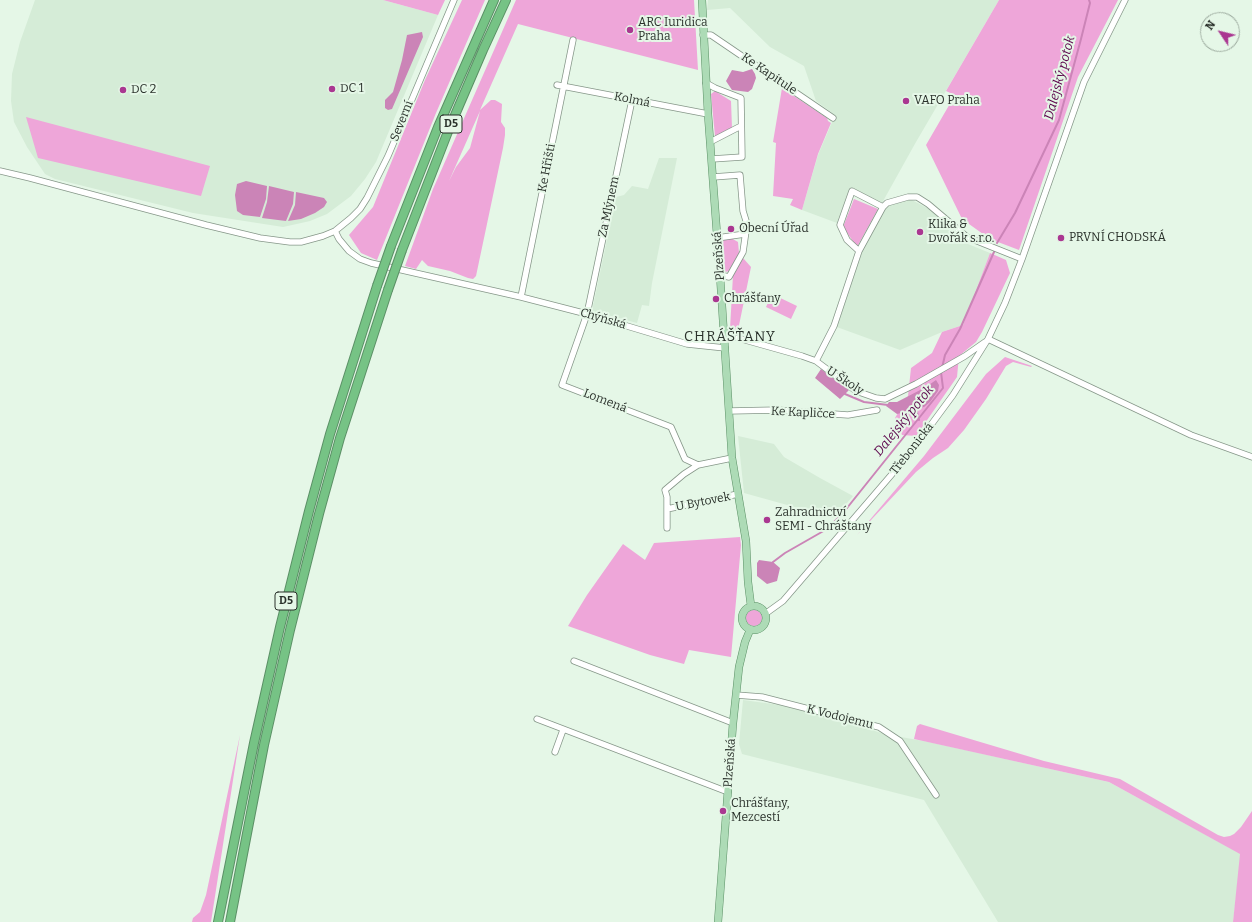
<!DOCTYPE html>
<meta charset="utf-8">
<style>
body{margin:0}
#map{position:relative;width:1252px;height:922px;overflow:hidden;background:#e5f7e7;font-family:Bitter,serif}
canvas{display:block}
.north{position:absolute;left:1200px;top:12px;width:40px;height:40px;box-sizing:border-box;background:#e5f7e7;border:1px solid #9aa89c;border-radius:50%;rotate:305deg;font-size:11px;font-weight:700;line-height:16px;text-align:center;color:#2a312b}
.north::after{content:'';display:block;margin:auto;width:14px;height:18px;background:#aa3791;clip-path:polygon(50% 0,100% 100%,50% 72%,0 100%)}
</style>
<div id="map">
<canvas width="1252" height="922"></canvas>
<div class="north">N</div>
</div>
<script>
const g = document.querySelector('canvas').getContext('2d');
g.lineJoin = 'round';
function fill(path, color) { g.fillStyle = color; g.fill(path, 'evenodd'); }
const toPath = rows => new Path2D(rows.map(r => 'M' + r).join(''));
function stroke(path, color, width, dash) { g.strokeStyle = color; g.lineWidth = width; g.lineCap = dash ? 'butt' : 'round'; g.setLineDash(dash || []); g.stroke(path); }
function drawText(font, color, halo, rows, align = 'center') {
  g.font = font + ' Bitter,serif'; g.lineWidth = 4; g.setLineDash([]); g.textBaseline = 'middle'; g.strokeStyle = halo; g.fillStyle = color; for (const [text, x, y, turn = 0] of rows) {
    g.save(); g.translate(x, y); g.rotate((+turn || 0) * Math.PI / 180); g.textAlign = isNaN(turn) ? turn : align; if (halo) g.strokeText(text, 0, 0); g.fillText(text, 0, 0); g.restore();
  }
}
fill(toPath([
 [35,0,383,0,438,15,376,162,365,179,351,196,327,214,310,221,283,227,193,213,55,179,45,174,27,147,14,122,11,101,12,74,20,42],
 [708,0,999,0,916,142,882,203,850,188,837,223,802,210,818,155,835,115,816,101,804,66,770,47,730,8,707,10],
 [659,158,677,158,652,283,649,306,642,305,637,323,592,311,616,197,624,195,632,186,648,189],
 [910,199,931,210,963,242,990,253,963,325,942,332,900,350,834,326,859,251,886,207],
 [738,436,774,444,784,457,820,478,853,496,834,518,744,493],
 [743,700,780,705,846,721,884,734,929,742,1109,782,1241,854,1233,922,998,922,924,800,742,754,739,744]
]), '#d5ecd7');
fill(toPath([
 [383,0,445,0,438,15],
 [462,0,485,0,436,113,377,260,361,253,349,235,373,207,425,80],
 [516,0,694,0,698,70,518,24,480,110,491,100,495,100,502,104,501,122,505,128,505,135,503,148,476,276,473,279,468,278,450,271,428,266,422,260,416,269,405,266,433,189],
 [480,111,470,148,456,167,449,181],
 [999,0,1118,0,1078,77,1019,250,990,239,962,219,926,145,955,95,946,91],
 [782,88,827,118,828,121,831,123,818,154,802,210,790,205,793,199,773,196,776,143,773,142],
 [715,91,731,101,732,128,720,136,715,136,711,94],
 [26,117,210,166,201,196,38,158],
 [854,199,878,209,857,247,843,227],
 [731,238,738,242,739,253,731,271,724,272,722,239],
 [990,253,1006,260,1010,273,982,332,976,342,959,356,957,377,916,436,902,435,895,418,908,396,911,368,932,353,942,332,963,325],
 [743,258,751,267,737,335,730,329,733,275],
 [772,294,797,306,791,319,766,307],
 [1005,357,1032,366,1031,367,1013,362,1006,366,986,399,964,430,948,448,933,458,916,472,857,535,924,456,986,374],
 [740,537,741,545,731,657,689,650,684,664,650,655,568,626,587,595,623,544,645,560,654,543],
 '746 618a8 8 0 1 1 16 0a8 8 0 1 1-16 0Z',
 [920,724,1044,761,1120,779,1218,835,1224,837,1230,836,1234,834,1241,827,1252,811,1252,922,1233,922,1240,854,1109,782,914,739,917,726],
 [240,735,211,922,192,922,193,918,200,912,206,895]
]), '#eea6d9');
fill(toPath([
 [422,32,423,37,392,109,388,110,385,108,385,100,393,92,402,60,407,35],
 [752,69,755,74,756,78,752,89,748,92,732,90,726,81,732,70,743,72],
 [246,181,267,186,266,199,260,217,243,215,237,211,235,195,237,184],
 [269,186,294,192,293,204,286,221,262,218,267,202],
 [296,192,324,198,327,202,324,207,315,213,301,219,288,221,295,205],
 [821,369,849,390,840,399,815,378],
 [936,380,939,385,938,391,930,402,924,407,897,414,886,406,889,402,897,402,926,387],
 [759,560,773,562,780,568,777,581,767,584,757,576,757,563]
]), '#cb84b7');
stroke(toPath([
 [997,243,1015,213,1059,120,1081,39,1090,3,1089,0],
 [942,368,945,355,960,329,994,252],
 [845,394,864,402,888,405],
 [916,408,919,420],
 [773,562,785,553,827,529,843,513,943,388,941,372]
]), '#cb84b7', 2);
const minor = toPath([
 [703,35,711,35,833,118],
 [706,83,715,88,741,98,742,157,712,159],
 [557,85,708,114],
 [632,100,587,314,562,385,671,427,685,459,698,465],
 [710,142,741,126],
 [0,171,30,178,206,225,260,238,290,242,301,242,323,236,335,231,351,218,360,209,367,198,388,156,454,0],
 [713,177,740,175,743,211,747,224,743,252,729,277,720,275],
 [335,231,339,239,349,251,360,259,371,263,521,297,587,314,687,344,725,348],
 [717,238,745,234],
 [859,251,847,240,840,225,852,191,883,207],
 [521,297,573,40],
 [738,338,802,356,816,361,856,391,876,398,885,399,916,384,965,356,985,342],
 [988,339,1191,435,1252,457],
 [816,361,834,326,859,251,883,207,887,203,908,197,917,197,928,204,967,237,1022,259],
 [729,411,777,410,848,415,877,410],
 [667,509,738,494],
 [667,528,667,497,665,490,684,474,698,465,732,458],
 [765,614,783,601,911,452,953,395,988,339,1005,303,1022,259,1084,82,1125,0],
 [574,661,733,723],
 [736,695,762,697,879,727,900,741,936,795],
 [537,719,728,792],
 [555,752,563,730]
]);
const major = toPath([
 [702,0,708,114,720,275,732,458,746,541,748,582,751,606],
 '742 618a12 12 0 1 1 24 0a12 12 0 1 1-24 0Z',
 [718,922,733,723,739,667,745,642,750,630]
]);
const highway = toPath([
 [391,246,438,127,494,0],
 [402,250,449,129,483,50,506,0],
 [218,922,254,743,280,627,309,511,330,434,377,286],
 [230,922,264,745,290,630,319,514,340,438,388,290]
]);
stroke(minor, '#869789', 7);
stroke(major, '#5b9066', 8);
stroke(highway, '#5b9066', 10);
stroke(minor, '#fff', 5.5);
stroke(major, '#addbb6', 7);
stroke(highway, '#76c385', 8);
const highwayBridge = toPath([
 [377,286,391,246],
 [388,290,402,250]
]);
stroke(highwayBridge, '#5b9066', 10, []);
stroke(highwayBridge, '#76c385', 8);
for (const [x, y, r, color] of [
 [630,30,4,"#aa3791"],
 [332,89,4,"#aa3791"],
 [123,90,4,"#aa3791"],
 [906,101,4,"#aa3791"],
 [731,229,4,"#aa3791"],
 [920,232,4,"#aa3791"],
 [1061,238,4,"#aa3791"],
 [716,299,4,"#aa3791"],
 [767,520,4,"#aa3791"],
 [723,811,4,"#aa3791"]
]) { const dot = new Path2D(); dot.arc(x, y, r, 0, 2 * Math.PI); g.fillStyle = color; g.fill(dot); stroke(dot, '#e5f7e7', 1.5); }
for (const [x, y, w] of [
 [451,124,22],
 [286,601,22]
]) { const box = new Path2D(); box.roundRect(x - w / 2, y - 9, w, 18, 3); g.fillStyle = '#e5f7e7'; g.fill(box); stroke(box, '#2a312b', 1); }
drawText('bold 11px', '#2a312b', null, [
 ["D5",451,124],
 ["D5",286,601]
]);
drawText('12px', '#2a312b', '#e5f7e7', [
 ["ARC Iuridica",638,23],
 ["Praha",638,37],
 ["DC 1",340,89],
 ["DC 2",131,90],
 ["VAFO Praha",914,101],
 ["Klika &",928,225],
 ["Dvořák s.r.o.",928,239],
 ["Obecní Úřad",739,229],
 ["PRVNÍ CHODSKÁ",1069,238],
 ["Chrášťany",724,299],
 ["Zahradnictví",775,513],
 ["SEMI - Chráštany",775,527],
 ["Chrášťany,",731,804],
 ["Mezcestí",731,818]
], 'left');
drawText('12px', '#2a312b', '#e5f7e7', [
 ["Ke Kapitule",769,74,34],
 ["Kolmá",632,100,11],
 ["Severní",402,121,-68],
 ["Ke Hřišti",547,168,-79],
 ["Za Mlýnem",609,207,-78],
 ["Plzeňská",719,256,-94],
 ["Chýňská",603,319,16],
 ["U Školy",845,381,33],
 ["Lomená",605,401,21],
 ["Ke Kapličce",803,413,3],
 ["Třebonická",912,449,-52],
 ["U Bytovek",703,502,-11],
 ["K Vodojemu",840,717,14],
 ["Plzeňská",730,763,-86]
]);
drawText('italic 13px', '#5c044c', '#e5f7e7', [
 ["Dalejský potok",1060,78,-75],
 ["Dalejský potok",904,421,-51]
]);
g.letterSpacing = '1px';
drawText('14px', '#2a312b', '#e5f7e7', [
 ["CHRÁŠŤANY",730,337]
]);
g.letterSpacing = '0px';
</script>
